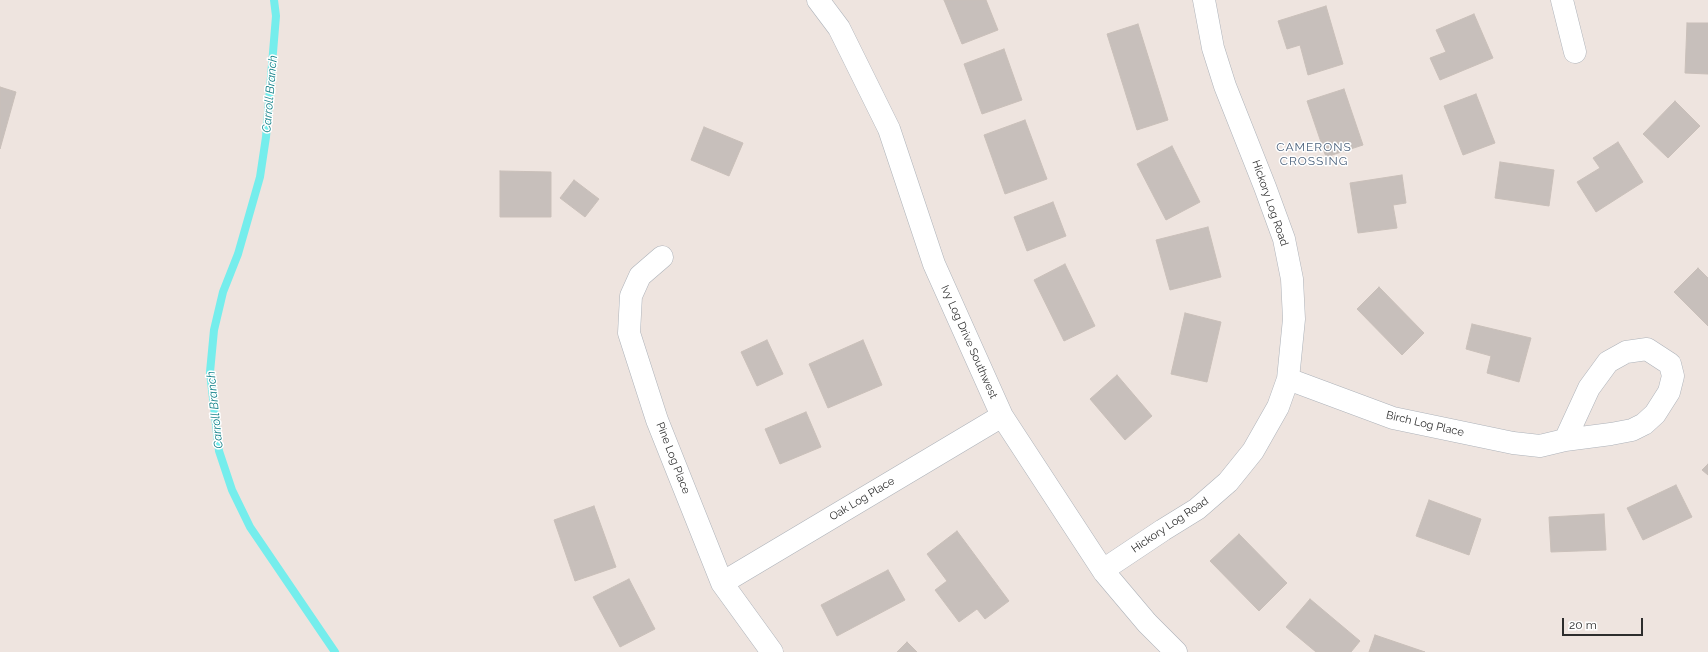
<!DOCTYPE html>
<style>
body{margin:0}
#map{position:relative;width:1708px;height:652px;overflow:hidden;background:#eee4df;font-family:Raleway,sans-serif}
canvas{display:block}
.scale{position:absolute;left:1562px;top:618px;width:81px;height:18px;box-sizing:border-box;border:2px solid #2d2d2d;border-top:0;padding-left:5px;font-size:12px;line-height:14px;white-space:nowrap;color:#2d2d2d;-webkit-text-stroke:3px #fff;paint-order:stroke}
</style>
<div id="map">
<canvas width="1708" height="652"></canvas>
<div class="scale">20 m</div>
</div>
<script>
const g = document.querySelector('canvas').getContext('2d');
g.lineJoin = 'round';
const toPath = rows => new Path2D(rows.map(r => 'M' + r).join(''));
function stroke(path, color, width, dash) { g.strokeStyle = color; g.lineWidth = width; g.lineCap = dash ? 'butt' : 'round'; g.setLineDash(dash || []); g.stroke(path); }
function fill(path, color) { g.fillStyle = color; g.fill(path, 'evenodd'); }
function drawText(font, color, halo, rows, align = 'center') {
  g.font = font + ' Raleway,sans-serif'; g.lineWidth = 3; g.setLineDash([]); g.textBaseline = 'middle'; g.strokeStyle = halo; g.fillStyle = color; for (const [text, x, y, turn = 0] of rows) {
    g.save(); g.translate(x, y); g.rotate((+turn || 0) * Math.PI / 180); g.textAlign = isNaN(turn) ? turn : align; if (halo) g.strokeText(text, 0, 0); g.fillText(text, 0, 0); g.restore();
  }
}
stroke(toPath([
 [274,0,276,16,266,137,260,177,238,254,223,292,214,330,210,372,219,451,232,490,250,527,335,652]
]), '#75edec', 8);
const building = toPath([
 [944,0,986,0,998,30,962,44,944,0],
 [1326,6,1343,64,1308,75,1300,45,1287,49,1278,21,1326,6],
 [1474,14,1493,58,1440,80,1430,58,1446,52,1436,30,1474,14],
 [1687,23,1708,23,1708,74,1685,73,1687,23],
 [1138,24,1168,120,1137,130,1107,34,1138,24],
 [1004,49,1022,100,982,114,964,64,1004,49],
 [0,87,16,92,0,149,0,87],
 [1344,89,1363,145,1326,157,1307,101,1344,89],
 [1476,94,1495,143,1463,155,1444,106,1476,94],
 [1675,101,1700,126,1668,158,1643,134,1675,101],
 [1025,120,1047,179,1005,194,984,135,1025,120],
 [704,127,743,143,729,176,691,160,704,127],
 [1618,142,1643,182,1596,212,1577,182,1600,168,1593,158,1618,142],
 [1172,146,1200,202,1166,220,1137,164,1172,146],
 [1500,162,1554,170,1549,206,1495,198,1500,162],
 [500,171,551,172,551,217,500,217,500,171],
 [1402,175,1406,203,1393,205,1397,228,1358,233,1350,183,1402,175],
 [574,180,599,199,585,217,560,198,574,180],
 [1053,202,1066,236,1027,251,1014,217,1053,202],
 [1208,227,1221,277,1170,290,1156,240,1208,227],
 [1065,264,1095,326,1064,341,1034,280,1065,264],
 [1698,268,1708,278,1708,326,1674,292,1698,268],
 [1379,287,1424,333,1402,355,1357,309,1379,287],
 [1185,313,1221,322,1207,382,1171,374,1185,313],
 [1472,324,1531,338,1519,382,1487,373,1491,356,1466,349,1472,324],
 [767,340,783,374,757,386,741,352,767,340],
 [863,340,882,385,828,408,809,364,863,340],
 [1117,375,1152,416,1125,440,1090,399,1117,375],
 [806,412,821,447,780,464,765,429,806,412],
 [1708,464,1708,475,1702,470,1708,464],
 [1676,485,1692,517,1643,540,1627,508,1676,485],
 [1429,500,1481,519,1469,555,1416,536,1429,500],
 [594,506,616,567,575,581,554,520,594,506],
 [1604,514,1606,550,1551,552,1549,517,1604,514],
 [957,531,1009,601,985,619,977,609,959,622,935,590,947,581,927,554,957,531],
 [1239,534,1287,583,1259,611,1210,561,1239,534],
 [888,570,905,600,837,636,821,605,888,570],
 [629,579,655,629,620,647,593,597,629,579],
 [1310,599,1360,641,1351,652,1316,652,1286,627,1310,599],
 [1375,635,1425,652,1369,652,1375,635],
 [907,642,917,652,897,652,907,642]
]);
fill(building, '#c7bfbb');
stroke(building, '#c9bfb9', 1);
const minor = toPath([
 [818,0,839,28,889,129,934,264,1002,416,1104,572,1147,623,1176,652],
 [1562,0,1575,52],
 [662,257,640,276,631,296,629,333,657,420,722,583,772,652],
 [1647,349,1670,364,1673,376,1669,392,1655,414,1644,424,1632,430,1611,434,1565,440,1589,388,1608,362,1626,352,1647,349],
 [1288,379,1393,418,1513,443,1540,446,1565,440],
 [1104,572,1109,566,1163,530,1197,509,1228,482,1253,451,1278,407,1288,379,1294,319,1292,279,1284,239,1265,187,1225,86,1213,48,1204,0],
 [722,583,1002,416]
]);
stroke(minor, '#adb2b9', 23);
stroke(minor, '#fff', 22);
drawText('11px', '#2d2d2d', '#fff', [
 ["Hickory Log Road",1270,203,71],
 ["Ivy Log Drive Southwest",969,342,66],
 ["Birch Log Place",1425,424,13],
 ["Pine Log Place",673,458,69],
 ["Oak Log Place",862,499,-31],
 ["Hickory Log Road",1170,525,-34]
]);
drawText('italic 12px', '#108088', '#fff', [
 ["Carroll Branch",270,94,-85],
 ["Carroll Branch",215,410,-96]
]);
g.letterSpacing = '1px';
drawText('12px', '#4d637d', '#fff', [
 ["CAMERONS",1314,147],
 ["CROSSING",1314,161]
]);
g.letterSpacing = '0px';
</script>
